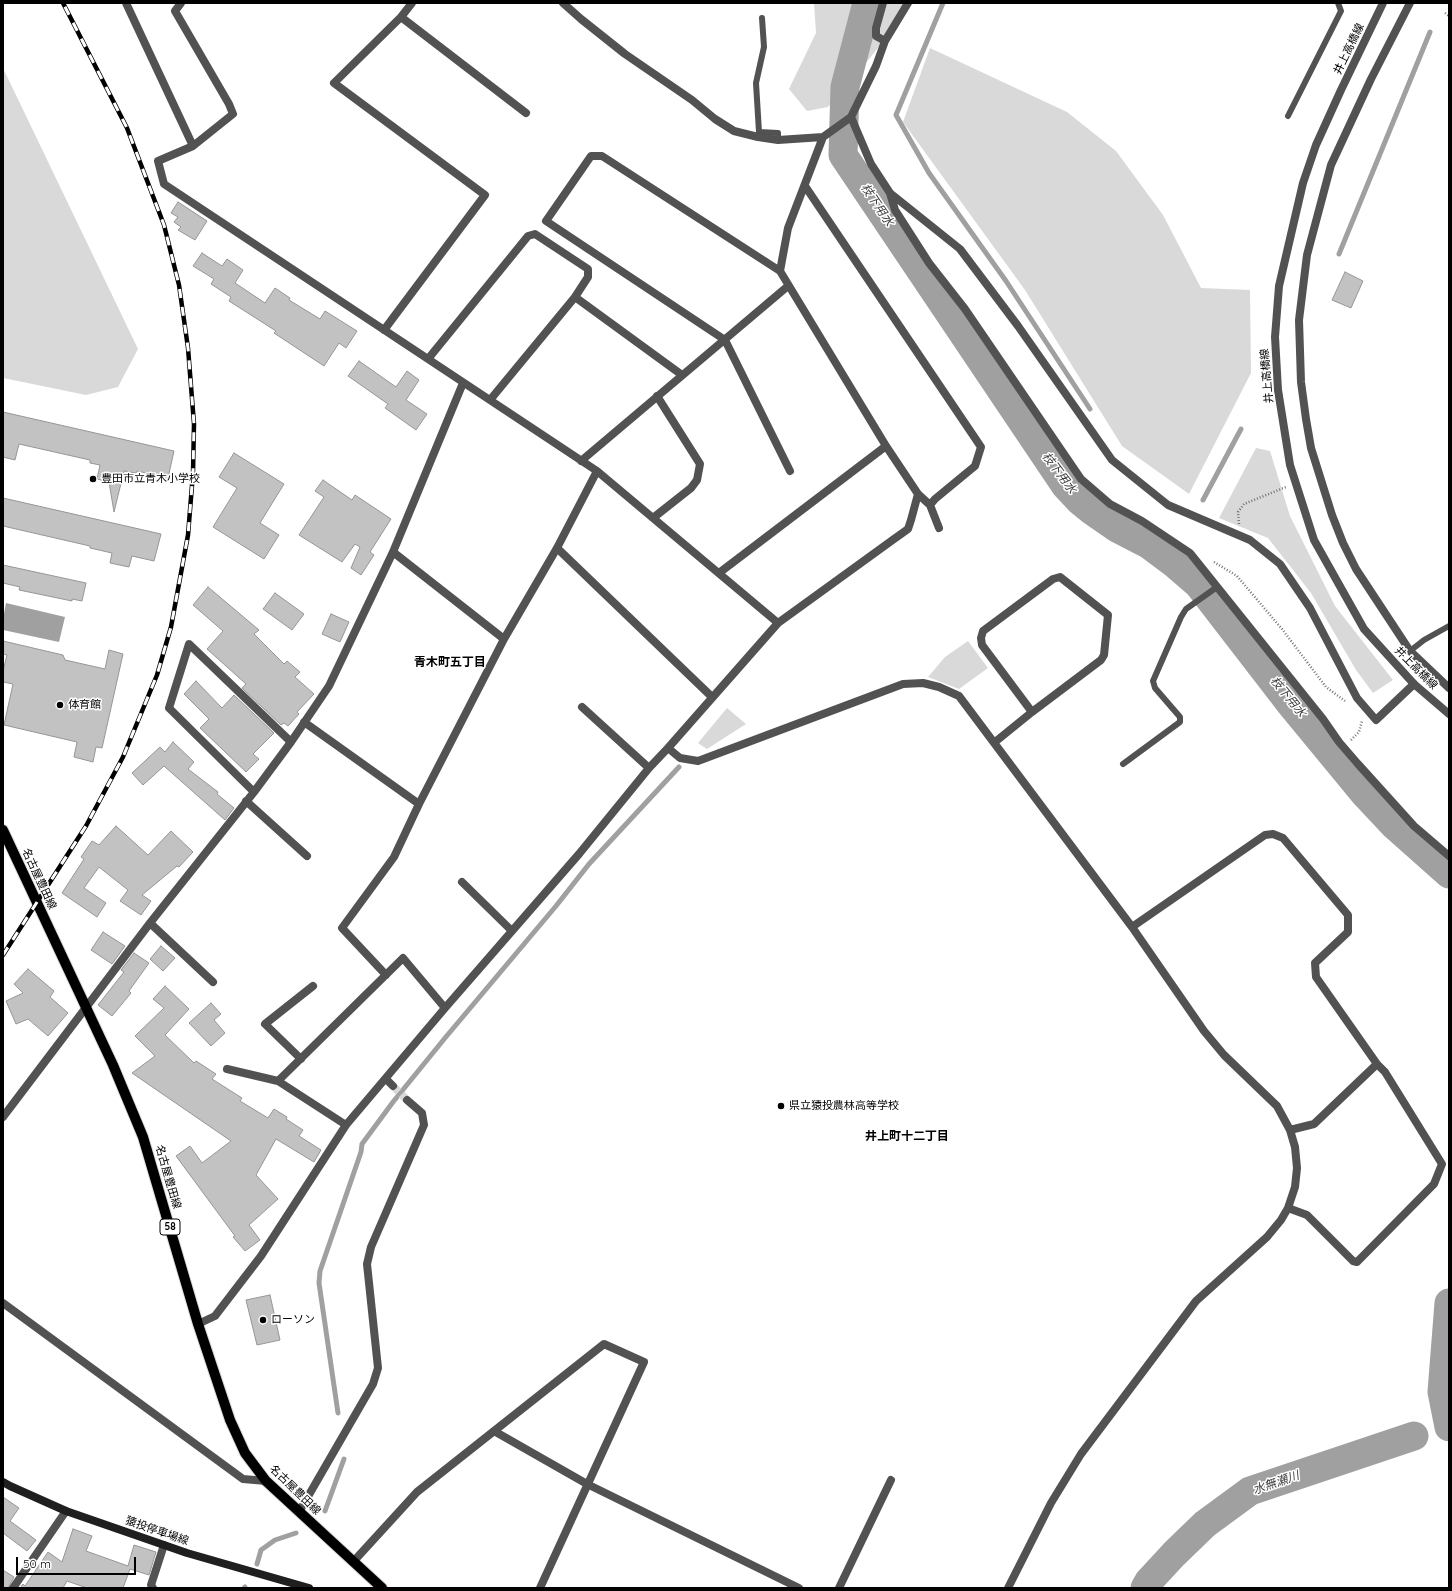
<!DOCTYPE html>
<meta charset="utf-8">
<style>
body{margin:0}
#map{position:relative;width:1452px;height:1591px;overflow:hidden;background:#fff;font-family:Quicksand,sans-serif}
canvas{display:block}
.frame{position:absolute;inset:0;border:4px solid #000;pointer-events:none}
.scale{position:absolute;left:16px;top:1557px;width:120px;height:18px;box-sizing:border-box;border:2px solid #000;border-top:0;padding-left:5px;font-size:12px;line-height:14px;white-space:nowrap;color:#000;-webkit-text-stroke:3px #fff;paint-order:stroke}
</style>
<div id="map">
<canvas width="1452" height="1591"></canvas>
<div class="frame"></div>
<div class="scale">50 m</div>
</div>
<script>
const g = document.querySelector('canvas').getContext('2d');
g.lineJoin = 'round';
function fill(path, color) { g.fillStyle = color; g.fill(path, 'evenodd'); }
const toPath = rows => new Path2D(rows.map(r => 'M' + r).join(''));
function stroke(path, color, width, dash) { g.strokeStyle = color; g.lineWidth = width; g.lineCap = dash ? 'butt' : 'round'; g.setLineDash(dash || []); g.stroke(path); }
function drawText(font, color, halo, rows, align = 'center') {
  g.font = font + ' Quicksand,"Noto Sans JP",sans-serif'; g.lineWidth = 3; g.setLineDash([]); g.textBaseline = 'middle'; g.strokeStyle = halo; g.fillStyle = color; for (const [text, x, y, turn = 0] of rows) {
    g.save(); g.translate(x, y); g.rotate((+turn || 0) * Math.PI / 180); g.textAlign = isNaN(turn) ? turn : align; if (halo) g.strokeText(text, 0, 0); g.fillText(text, 0, 0); g.restore();
  }
}
fill(toPath([
 [814,3,913,3,870,58,828,107,807,111,789,89,816,33],
 [930,48,1067,112,1116,151,1163,215,1201,288,1250,290,1251,373,1189,494,1122,446,1025,290,903,122],
 [3,68,138,349,118,387,86,395,3,378],
 [1256,448,1270,451,1290,516,1335,606,1393,680,1373,693,1356,670,1311,593,1268,538,1219,518],
 [968,641,988,668,959,689,928,677,945,657],
 [727,708,746,724,707,749,698,743]
]), '#d9d9d9');
fill(toPath([
 [6,603,65,617,59,642,3,630,3,619]
]), '#a0a0a0');
stroke(toPath([
 [943,3,896,115,929,173,1006,281,1090,409],
 [1339,254,1430,32],
 [1203,500,1241,429],
 [338,1413,319,1283,320,1271,361,1152,362,1144,393,1102,445,1038,556,906,589,864,679,767],
 [325,1511,344,1459],
 [257,1564,261,1550,275,1540,296,1533],
 [244,1588,245,1587]
]), '#a0a0a0', 5);
stroke(toPath([
 [867,3,845,87,843,155,1065,485,1080,501,1091,510,1117,528,1148,544,1176,565,1198,584,1289,702,1364,793,1395,826,1449,874],
 [1449,1303,1442,1392,1449,1427],
 [1145,1588,1149,1581,1174,1554,1205,1524,1250,1491,1414,1436]
]), '#a0a0a0', 29);
const building = toPath([
 [178,202,207,221,195,240,178,230,181,227,174,222,178,217,171,213,178,202],
 [202,253,222,266,227,259,243,270,235,283,265,303,275,288,290,298,289,300,320,319,325,311,357,331,346,348,339,343,324,366,274,333,276,331,229,301,231,297,211,284,214,279,193,266,202,253],
 [1345,272,1363,281,1351,308,1332,300,1345,272],
 [359,361,396,387,407,371,419,380,406,400,427,414,416,430,385,408,388,404,348,376,359,361],
 [3,412,174,451,168,478,137,471,136,473,124,471,114,512,109,482,97,479,100,465,90,463,90,460,19,444,15,460,3,457,3,412],
 [234,453,284,484,260,523,279,535,264,559,213,527,237,488,219,477,234,453],
 [323,480,352,500,355,495,391,519,370,552,374,555,361,575,351,568,360,547,355,544,342,562,299,535,324,497,315,491,323,480],
 [3,498,161,534,154,561,132,556,129,567,110,563,112,553,90,548,90,546,3,526,3,498],
 [3,565,86,583,82,601,72,599,72,601,19,590,20,587,3,583,3,565],
 [208,587,259,630,254,634,284,664,287,661,300,672,295,677,314,694,297,712,299,714,288,726,284,723,281,725,242,688,246,684,207,649,223,631,193,605,208,587],
 [275,593,304,614,292,630,263,609,275,593],
 [331,614,349,622,340,642,322,634,331,614],
 [3,641,63,655,65,660,105,669,109,650,123,654,102,748,96,747,93,762,74,757,77,742,4,725,13,684,3,682,3,671,7,655,3,654,3,641],
 [196,681,222,708,234,695,274,733,253,754,259,759,246,772,200,728,209,719,184,694,196,681],
 [173,742,194,762,188,769,218,792,217,794,234,808,225,820,164,766,143,785,132,773,160,747,165,752,173,742],
 [116,826,148,855,171,831,193,852,179,867,177,866,142,895,151,901,141,915,120,901,128,890,99,867,84,888,106,903,97,917,62,893,84,859,81,857,92,841,99,845,116,826],
 [103,932,125,946,112,964,91,950,103,932],
 [161,946,175,958,163,971,150,959,161,946],
 [134,953,149,963,129,991,131,993,112,1016,98,1005,124,972,121,970,134,953],
 [28,969,54,991,50,997,68,1013,48,1036,28,1019,16,1024,6,1001,23,993,14,984,28,969],
 [165,986,189,1009,165,1035,194,1063,196,1061,216,1074,212,1079,242,1098,240,1101,268,1118,274,1109,287,1117,286,1119,303,1130,299,1136,321,1150,314,1162,276,1139,256,1175,278,1199,249,1225,260,1240,245,1251,233,1237,235,1236,176,1156,190,1146,202,1163,231,1141,132,1073,155,1056,135,1036,164,1008,153,999,165,986],
 [211,1003,221,1014,214,1020,225,1033,211,1046,189,1023,211,1003],
 [270,1295,280,1340,257,1345,246,1300,270,1295],
 [3,1497,19,1508,10,1521,36,1540,27,1551,3,1533,3,1497],
 [73,1529,92,1536,86,1551,128,1566,134,1545,156,1552,149,1575,130,1569,123,1588,87,1588,67,1581,63,1588,20,1588,23,1584,25,1586,48,1552,62,1562,73,1529],
 [3,1570,14,1577,8,1588,3,1588,3,1570]
]);
fill(building, '#c2c2c2');
stroke(building, '#969696', 1);
stroke(toPath([
 [393,1086,407,1100]
]), '#d9d9d9', 8, [8, 4]);
const primary = toPath([
 [3,830,113,1065,143,1137,198,1324,230,1420,245,1453,266,1481,382,1588]
]);
stroke(primary, '#dbdbdb', 12);
stroke(toPath([
 [1445,13,1449,16],
 [1239,524,1238,512,1244,504,1286,487],
 [1214,562,1237,576,1282,629,1326,687,1345,701],
 [1351,740,1359,732,1362,721]
]), '#747474', 2.5, [1, 2]);
stroke(toPath([
 [762,18,764,47,756,83,759,132,778,133,778,140],
 [1288,116,1341,11,1338,3],
 [1410,651,1424,640,1449,626],
 [1123,764,1180,722,1180,717,1155,688,1153,681,1181,617,1186,609,1217,587]
]), '#525252', 6);
stroke(toPath([
 [126,3,193,146],
 [181,3,175,11,229,104,233,114,193,146,158,161,164,184,597,471,778,623],
 [563,3,581,19,625,54,692,100,715,119,734,131,758,137,778,140,823,137,851,117,876,66,885,41,908,3],
 [883,3,876,28,876,36,885,41],
 [401,17,526,113],
 [851,117,871,164,890,193,960,249,1018,326,1112,460,1168,505,1250,540,1280,564,1310,608,1357,698,1376,720,1414,684],
 [805,186,981,447,975,466,935,499,930,505,918,494],
 [890,193,895,210,929,263,965,309,1081,479,1110,504,1142,521,1190,553,1323,719,1339,742,1358,764,1414,826,1449,856],
 [780,271,788,228,823,137],
 [575,297,682,375],
 [384,330,485,195,334,83,401,17,412,3],
 [428,359,528,236,535,234,588,269,588,277,575,297,490,400],
 [581,461,788,286],
 [930,505,939,528],
 [653,518,691,488,697,480,700,464,657,396],
 [557,548,712,697],
 [393,552,504,639],
 [719,573,886,446],
 [582,707,649,768],
 [304,722,419,804],
 [995,742,1032,712,1101,660,1104,655,1108,615,1060,577,1053,579,983,631,981,638,982,645,1032,712],
 [668,748,680,758,698,761,903,684,923,683,939,687,959,696,1132,927,1204,1031,1224,1055,1277,1106,1290,1130,1295,1147,1297,1168,1295,1187,1288,1208,1281,1220,1267,1237,1196,1301,1081,1454,1051,1503,1008,1588],
 [254,792,169,708,189,644,291,742],
 [246,801,307,856],
 [462,882,512,931],
 [150,923,213,982],
 [1132,927,1265,835,1273,834,1283,838,1348,915,1348,932,1315,963,1316,977,1377,1064,1314,1124,1290,1130],
 [386,975,342,928,394,857,419,804,504,639,557,548,597,471],
 [301,1059,265,1024,313,986],
 [227,1069,278,1081],
 [386,1079,393,1086],
 [3,1117,150,923,254,792,291,742,329,686,393,552,463,383],
 [346,1125,278,1081,403,958,445,1008],
 [1288,1208,1307,1215,1353,1261,1357,1262,1434,1184,1442,1164,1385,1072,1377,1064],
 [3,1303,243,1479,266,1481],
 [198,1324,215,1316,261,1256,346,1125,445,1008,579,854,649,768,668,748,778,623,894,539,908,529,911,520,918,494,886,446,780,271,602,156,591,156,546,221,725,340,790,471],
 [494,1431,587,1484,799,1588],
 [299,1512,373,1384,378,1368,367,1264,371,1247,424,1125,422,1113,407,1100],
 [353,1562,417,1492,604,1344,644,1362,540,1588],
 [13,1588,66,1511],
 [153,1588,151,1585,164,1545],
 [839,1588,891,1480]
]), '#525252', 8);
stroke(toPath([
 [1383,3,1341,90,1316,145,1303,183,1279,286,1275,337,1278,390,1290,465,1314,540,1364,629,1414,684,1449,714],
 [1410,3,1371,79,1331,165,1307,255,1299,320,1301,382,1306,419,1311,448,1332,515,1343,543,1356,569,1410,651,1449,688]
]), '#525252', 8);
stroke(toPath([
 [3,1482,10,1486,66,1511,187,1553,309,1588]
]), '#1f1f1f', 8);
stroke(primary, '#000', 10);
const rail = toPath([
 [3,955,86,826,123,757,157,675,171,627,188,535,193,473,194,424,188,348,179,285,164,225,127,128,63,3]
]);
stroke(rail, '#000', 4.5);
stroke(rail, '#fff', 3, [9]);
for (const [x, y, r, color] of [
 [93,479,4,"#000"],
 [60,705,4,"#000"],
 [781,1106,4,"#000"],
 [263,1320,4,"#000"]
]) { const dot = new Path2D(); dot.arc(x, y, r, 0, 2 * Math.PI); g.fillStyle = color; g.fill(dot); stroke(dot, '#fff', 1.5); }
for (const [x, y, w] of [
 [170,1227,20]
]) { const box = new Path2D(); box.roundRect(x - w / 2, y - 8, w, 16, 3); g.fillStyle = '#fff'; g.fill(box); stroke(box, '#000', 1); }
drawText('bold 10px', '#000', null, [
 ["58",170,1227]
]);
drawText('11px', '#000', '#fff', [
 ["井上高橋線",1349,49,-64],
 ["井上高橋線",1267,376,-95],
 ["井上高橋線",1416,668,45],
 ["名古屋豊田線",39,879,65],
 ["名古屋豊田線",168,1177,74],
 ["名古屋豊田線",295,1490,44],
 ["猿投停車場線",157,1531,19]
]);
drawText('11px', '#000', '#fff', [
 ["豊田市立青木小学校",101,479],
 ["体育館",68,705],
 ["県立猿投農林高等学校",789,1106],
 ["ローソン",271,1320]
], 'left');
drawText('italic 12px', '#414141', '#fff', [
 ["枝下用水",877,205,56],
 ["枝下用水",1059,473,53],
 ["枝下用水",1288,697,51],
 ["水無瀬川",1276,1483,-19]
]);
drawText('bold 12px', '#000', '#fff', [
 ["青木町五丁目",450,662],
 ["井上町十二丁目",907,1136]
]);
</script>
